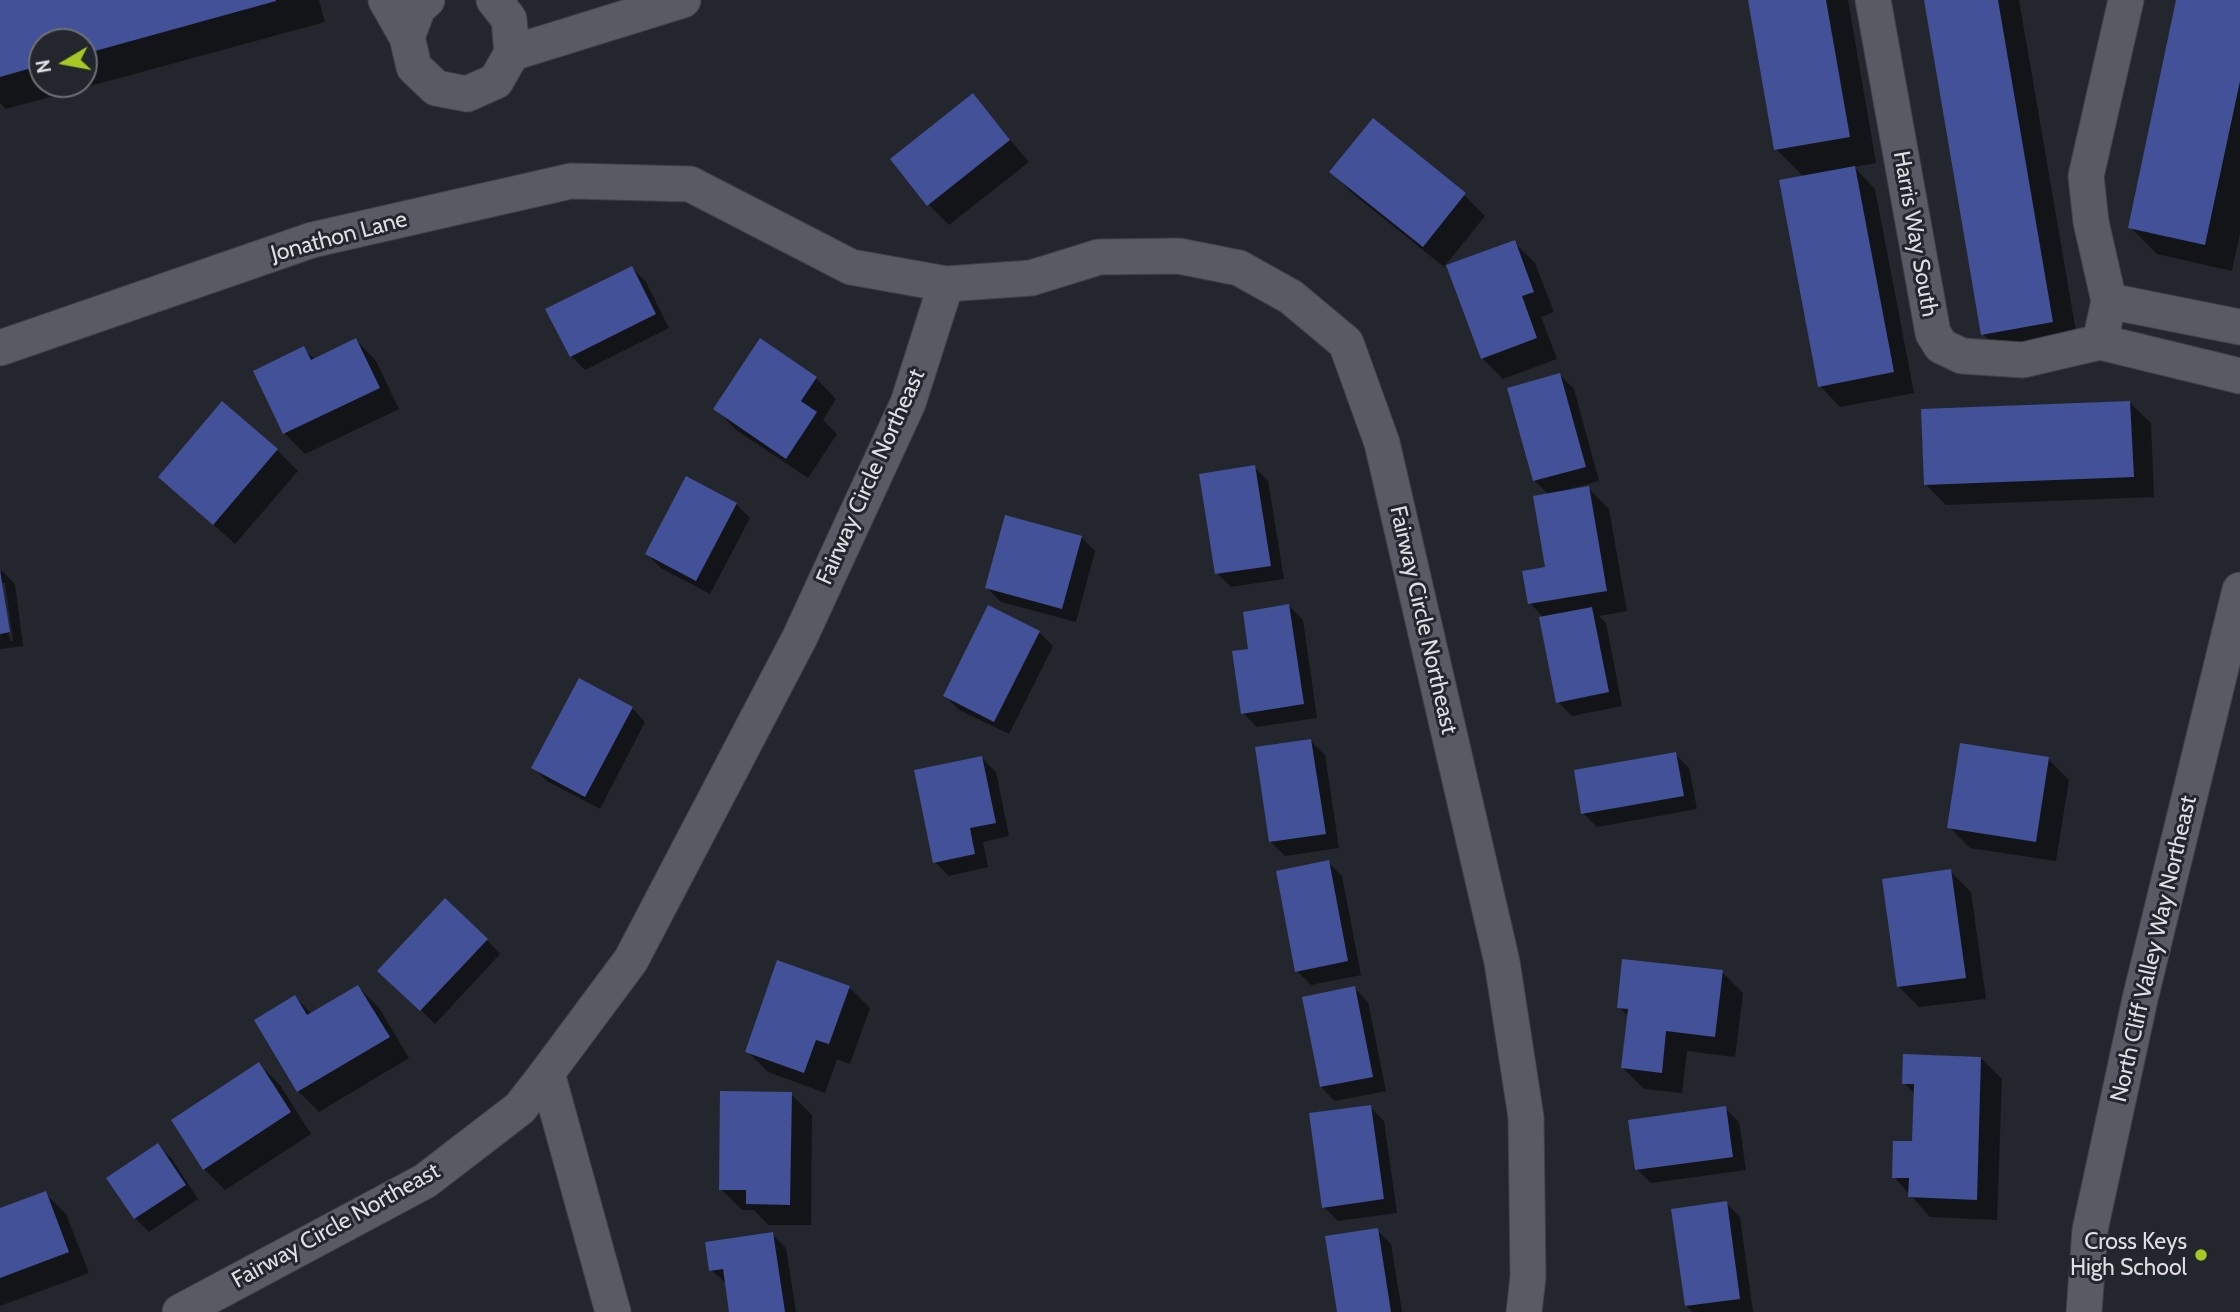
<!DOCTYPE html>
<style>
body{margin:0}
#map{position:relative;width:2240px;height:1312px;overflow:hidden;background:#24262d;font-family:Cabin,sans-serif}
canvas{display:block}
.north{position:absolute;left:28px;top:28px;width:70px;height:70px;box-sizing:border-box;background:#24262d;border:2px solid #6e7076;border-radius:50%;rotate:260deg;font-size:19px;font-weight:700;line-height:28px;text-align:center;color:#dedfe4}
.north::after{content:'';display:block;margin:auto;width:24px;height:32px;background:#a5c824;clip-path:polygon(50% 0,100% 100%,50% 72%,0 100%)}
</style>
<div id="map">
<canvas width="2240" height="1312"></canvas>
<div class="north">N</div>
</div>
<script>
const g = document.querySelector('canvas').getContext('2d');
g.lineJoin = 'round';
function fill(path, color) { g.fillStyle = color; g.fill(path, 'evenodd'); }
const toPath = rows => new Path2D(rows.map(r => 'M' + r).join(''));
function stroke(path, color, width, dash) { g.strokeStyle = color; g.lineWidth = width; g.lineCap = dash ? 'butt' : 'round'; g.setLineDash(dash || []); g.stroke(path); }
function drawText(font, color, halo, rows, align = 'center') {
  g.font = font + ' Cabin,sans-serif'; g.lineWidth = 6; g.setLineDash([]); g.textBaseline = 'middle'; g.strokeStyle = halo; g.fillStyle = color; for (const [text, x, y, turn = 0] of rows) {
    g.save(); g.translate(x, y); g.rotate((+turn || 0) * Math.PI / 180); g.textAlign = isNaN(turn) ? turn : align; if (halo) g.strokeText(text, 0, 0); g.fillText(text, 0, 0); g.restore();
  }
}
fill(toPath([
 [0,0,319,0,325,22,6,109,0,103],
 [42,42,84,42,84,84,42,84],
 [1750,0,1848,0,1876,163,1854,167,1875,189,1914,393,1840,407,1820,386,1804,177,1776,149],
 [1926,0,2019,0,2079,349,2010,361,1983,334],
 [2178,0,2240,0,2240,233,2232,271,2157,254,2130,227],
 [972,95,1029,162,949,225,929,205],
 [1332,172,1464,195,1485,216,1444,267,1352,193],
 [1514,242,1535,263,1554,312,1541,317,1557,359,1503,379,1482,358],
 [632,268,646,282,669,328,585,370,571,356],
 [356,340,376,361,399,409,305,454,284,433,303,348,315,360],
 [1560,375,1574,389,1599,481,1569,489,1570,491,1588,488,1609,509,1627,611,1599,616,1606,623,1622,706,1572,716,1558,702,1544,618,1530,603,1547,569,1549,495,1534,480],
 [816,378,836,399,823,420,837,434,808,478,736,430,716,409],
 [2130,403,2151,423,2154,497,1946,505,1925,484],
 [277,450,298,471,235,544,160,477],
 [1254,467,1268,481,1284,579,1231,587,1217,573],
 [736,504,750,518,710,594,661,568,647,554],
 [1081,537,1095,551,1076,622,1001,602,987,588],
 [1,570,15,584,23,646,0,649],
 [2,583,5,583,13,641,10,641],
 [1289,606,1303,620,1317,718,1257,727,1243,713,1250,650],
 [1039,632,1053,646,1009,734,959,710,945,696],
 [632,708,645,722,600,809,547,781,533,767],
 [1311,741,1325,755,1339,848,1285,856,1271,842],
 [1675,754,1689,768,1697,809,1597,827,1583,813],
 [982,758,996,772,1009,836,983,842,988,867,949,876,935,862],
 [2048,759,2069,780,2056,861,1970,848,1949,827],
 [1328,862,1342,876,1361,975,1311,985,1297,971],
 [1950,871,1971,892,1986,999,1919,1007,1898,986],
 [487,940,500,954,435,1024,394,984],
 [1722,972,1743,993,1735,1057,1687,1051,1682,1093,1644,1089,1623,1068,1629,1017,1619,1007],
 [358,987,379,1008,409,1058,319,1112,298,1091,256,1020,295,997,312,1014],
 [849,987,870,1008,850,1064,837,1059,825,1093,768,1072,747,1051],
 [1354,988,1368,1002,1386,1091,1335,1101,1321,1087],
 [1981,1058,2002,1079,1997,1220,1930,1217,1894,1177,1913,1143,1915,1094,1904,1083],
 [259,1064,280,1085,311,1134,225,1190,204,1169],
 [791,1094,812,1115,811,1225,768,1225,754,1210,742,1210,721,1189],
 [1370,1107,1384,1121,1397,1213,1338,1221,1324,1207],
 [1725,1108,1739,1122,1746,1170,1651,1183,1637,1169],
 [158,1145,172,1159,198,1199,149,1232,135,1218],
 [45,1193,66,1214,89,1273,0,1306,0,1210],
 [1726,1203,1740,1217,1753,1312,1693,1312,1686,1306],
 [1377,1230,1391,1244,1402,1312,1339,1312],
 [772,1234,786,1248,796,1312,731,1312,727,1284,711,1270]
]), '#0007');
fill(toPath([
 [0,0,276,0,276,1,84,54,84,42,42,42,42,65,0,77],
 [1748,0,1826,0,1850,137,1774,150],
 [1924,0,1998,0,2053,322,1981,335],
 [2176,0,2240,0,2240,81,2205,245,2128,228],
 [973,93,1010,140,927,206,890,159],
 [1373,118,1466,193,1423,247,1329,172],
 [1855,166,1894,372,1818,387,1779,180],
 [1515,240,1534,292,1522,296,1537,338,1481,359,1446,265],
 [632,266,656,314,570,357,545,309],
 [356,338,380,388,283,434,253,371,304,346,311,360],
 [760,338,817,377,801,401,817,412,786,459,713,409],
 [1560,373,1586,467,1533,481,1507,388],
 [222,401,278,449,213,525,158,477],
 [2130,401,2134,477,1924,485,1921,409],
 [1255,465,1271,566,1215,574,1199,474],
 [686,476,737,503,696,581,645,554],
 [1589,486,1607,591,1528,604,1522,571,1545,567,1533,496],
 [1005,515,1082,536,1062,609,985,588],
 [0,570,10,632,0,634],
 [1289,604,1304,704,1241,714,1232,651,1248,649,1243,612],
 [988,605,1040,631,994,722,943,696],
 [1592,607,1609,692,1556,703,1539,617],
 [579,678,633,707,585,797,531,768],
 [1311,739,1326,834,1269,842,1255,747],
 [1960,743,2049,757,2036,842,1947,828],
 [1676,752,1684,796,1581,814,1574,770],
 [982,756,996,823,970,828,975,854,933,863,914,770],
 [1329,860,1348,961,1295,972,1276,871],
 [1951,869,1966,978,1897,987,1882,879],
 [445,898,488,939,420,1011,377,971],
 [1622,959,1723,970,1715,1037,1666,1031,1662,1073,1621,1068,1628,1009,1617,1008],
 [777,960,850,986,829,1044,816,1040,804,1073,745,1052],
 [358,985,390,1037,297,1092,254,1020,295,995,307,1015],
 [1355,986,1373,1077,1320,1087,1302,997],
 [1903,1054,1981,1057,1977,1200,1908,1197,1909,1178,1892,1178,1893,1141,1912,1141,1914,1084,1902,1084],
 [259,1062,291,1112,203,1170,171,1120],
 [720,1091,792,1092,790,1205,746,1204,746,1190,719,1190],
 [1371,1105,1384,1199,1322,1208,1309,1113],
 [1726,1106,1733,1157,1635,1170,1628,1120],
 [158,1143,186,1185,134,1219,106,1178],
 [46,1191,69,1252,0,1278,0,1208],
 [1727,1201,1740,1299,1685,1306,1671,1209],
 [1378,1228,1391,1312,1337,1312,1325,1236],
 [773,1232,785,1312,729,1312,723,1269,709,1271,705,1242]
]), '#425198');
const street = toPath([
 [386,0,407,37],
 [427,0,418,8,407,37,414,67,436,88,467,94,496,81,512,53,509,19,494,0],
 [1873,0,1933,333,1941,346,1962,356,2023,360,2100,342,2109,301,2091,222,2086,176,2126,0],
 [512,53,683,0],
 [2109,301,2240,327],
 [2100,342,2240,376],
 [0,348,312,240,571,181,690,184,851,267,946,284,1031,278,1099,257,1179,256,1239,268,1291,297,1346,343,1382,443,1502,962,1526,1117,1528,1277,1524,1312],
 [547,1073,613,1312],
 [180,1312,425,1181,520,1108,547,1073,631,960,800,637,908,403,946,284],
 [2084,1312,2090,1230,2140,999,2240,590]
]);
stroke(street, '#404147', 37);
stroke(street, '#585b63', 35);
for (const [x, y, r, color] of [
 [2201,1255,7,"#a5c824"]
]) { const dot = new Path2D(); dot.arc(x, y, r, 0, 2 * Math.PI); g.fillStyle = color; g.fill(dot); stroke(dot, '#24262d', 2.5); }
drawText('23px', '#dedfe4', '#24262d', [
 ["Harris Way South",1915,234,80],
 ["Jonathon Lane",339,237,-15],
 ["Fairway Circle Northeast",871,477,-66],
 ["Fairway Circle Northeast",1423,620,77],
 ["North Cliff Valley Way Northeast",2154,949,-77],
 ["Fairway Circle Northeast",336,1226,-29]
]);
drawText('23px', '#dedfe4', '#24262d', [
 ["Cross Keys",2187,1242],
 ["High School",2187,1268]
], 'right');
</script>
